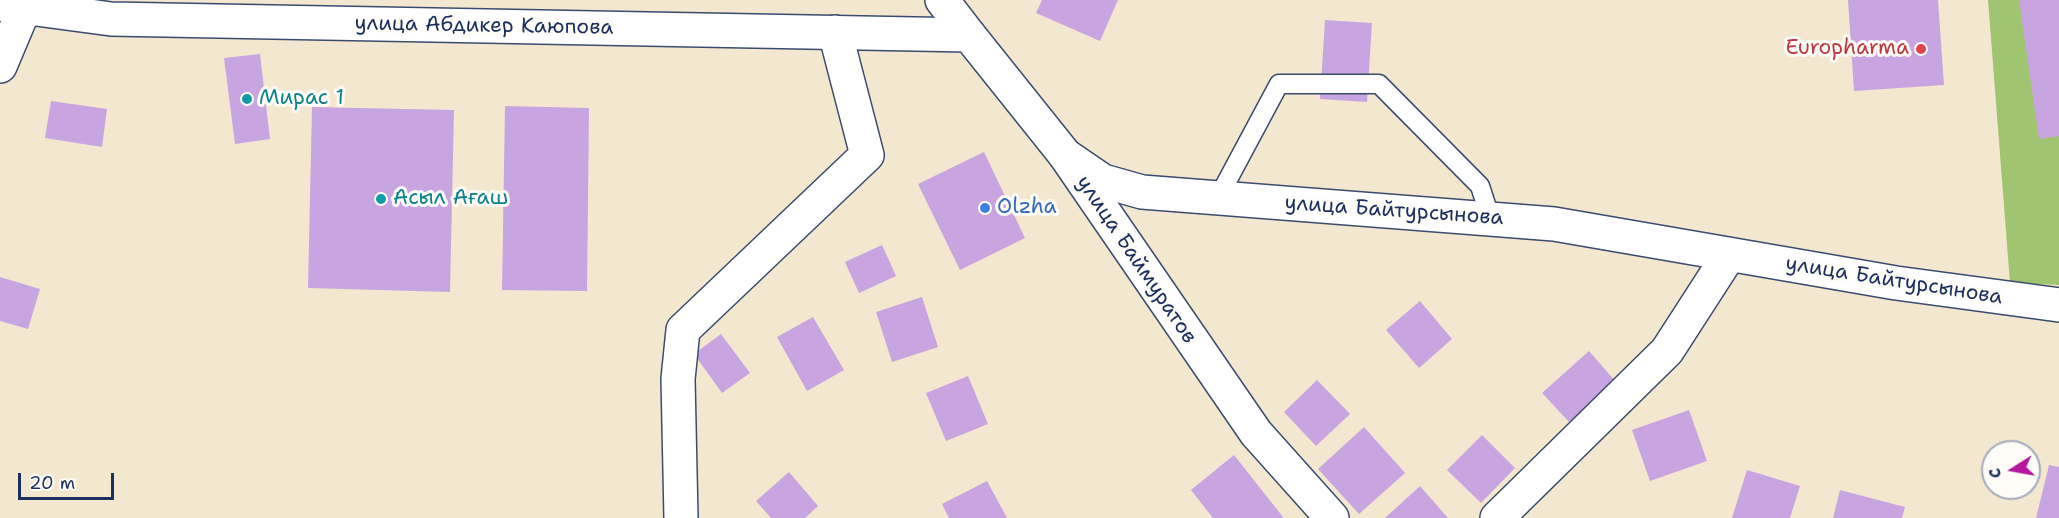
<!DOCTYPE html>
<meta charset="utf-8">
<style>
body{margin:0}
#map{position:relative;width:2059px;height:518px;overflow:hidden;background:#f3e8cf;font-family:"Shantell Sans",sans-serif}
canvas{display:block}
.north{position:absolute;left:1981px;top:440px;width:60px;height:60px;box-sizing:border-box;background:#fdfcf7;border:2px solid #a3aaba;border-radius:50%;rotate:259deg;font-size:16px;font-weight:700;line-height:24px;text-align:center;color:#1b2f5e}
.north::after{content:'';display:block;margin:auto;width:21px;height:27px;background:#b5179e;clip-path:polygon(50% 0,100% 100%,50% 72%,0 100%)}
.scale{position:absolute;left:18px;top:473px;width:96px;height:27px;box-sizing:border-box;border:3px solid #1b2f5e;border-top:0;padding-left:8px;font-size:18px;line-height:21px;white-space:nowrap;color:#1b2f5e;-webkit-text-stroke:4px #fdfcf7;paint-order:stroke}
</style>
<div id="map">
<canvas width="2059" height="518"></canvas>
<div class="north">С</div>
<div class="scale">20 m</div>
</div>
<script>
const g = document.querySelector('canvas').getContext('2d');
g.lineJoin = 'round';
function fill(path, color) { g.fillStyle = color; g.fill(path, 'evenodd'); }
const toPath = rows => new Path2D(rows.map(r => 'M' + r).join(''));
function stroke(path, color, width, dash) { g.strokeStyle = color; g.lineWidth = width; g.lineCap = dash ? 'butt' : 'round'; g.setLineDash(dash || []); g.stroke(path); }
function drawText(font, color, halo, rows, align = 'center') {
  g.font = font + ' "Shantell Sans",sans-serif'; g.lineWidth = 6; g.setLineDash([]); g.textBaseline = 'middle'; g.strokeStyle = halo; g.fillStyle = color; for (const [text, x, y, turn = 0] of rows) {
    g.save(); g.translate(x, y); g.rotate((+turn || 0) * Math.PI / 180); g.textAlign = isNaN(turn) ? turn : align; if (halo) g.strokeText(text, 0, 0); g.fillText(text, 0, 0); g.restore();
  }
}
fill(toPath([
 [1988,0,2059,0,2059,285,2010,283]
]), '#a0c570');
fill(toPath([
 [1042,0,1118,0,1100,41,1036,13],
 [1848,0,1938,0,1944,85,1854,91],
 [2019,0,2059,0,2059,136,2039,139],
 [1325,20,1372,23,1367,102,1320,99],
 [260,54,270,139,235,144,224,58],
 [51,101,107,109,102,147,45,138],
 [505,106,589,108,587,291,502,290],
 [312,107,454,110,450,292,308,288],
 [984,152,1025,238,960,270,918,184],
 [882,245,896,276,859,293,845,262],
 [0,277,40,289,28,329,0,321],
 [922,297,938,347,892,362,876,312],
 [1420,301,1452,339,1419,368,1386,330],
 [813,317,844,370,807,391,777,337],
 [721,334,750,373,722,393,694,354],
 [1589,351,1617,383,1571,424,1542,393],
 [968,376,988,424,946,441,926,393],
 [1317,380,1350,414,1316,446,1284,412],
 [1689,410,1707,461,1650,481,1632,430],
 [1364,427,1405,473,1359,514,1318,469],
 [1482,435,1515,468,1481,503,1447,470],
 [1234,455,1283,517,1282,518,1213,518,1191,490],
 [2049,465,2059,467,2059,518,2036,518],
 [1747,470,1800,486,1790,518,1732,518],
 [789,472,818,506,805,518,771,518,756,501],
 [987,481,1007,518,949,518,942,504],
 [1420,486,1448,518,1385,518],
 [1840,490,1905,507,1902,518,1833,518]
]), '#c8a4e0');
const service = toPath([
 [1218,198,1279,84,1379,84,1480,186,1490,217]
]);
const minor = toPath([
 [942,0,969,35],
 [0,66,24,9],
 [1065,155,1256,433,1332,518],
 [681,518,678,379,683,330,867,155,835,32],
 [1497,518,1667,351,1729,255]
]);
const tertiary = toPath([
 [0,4,111,19,969,35,1065,155,1103,181,1142,192,1554,224,1896,283,2059,305]
]);
stroke(service, '#3b4b6f', 21);
stroke(minor, '#3b4b6f', 36);
stroke(tertiary, '#3b4b6f', 36);
stroke(service, '#fff', 18);
stroke(minor, '#fff', 33);
stroke(tertiary, '#fff', 33);
for (const [x, y, r, color] of [
 [1921,49,6,"#e0444e"],
 [247,99,6,"#0f9aa8"],
 [381,199,6,"#0f9aa8"],
 [985,208,6,"#3f7fe0"]
]) { const dot = new Path2D(); dot.arc(x, y, r, 0, 2 * Math.PI); g.fillStyle = color; g.fill(dot); stroke(dot, '#fdfcf7', 2); }
drawText('21px', '#1b2f5e', '#fdfcf7', [
 ["улица Абдикер Каюпова",484,26,1],
 ["улица Байтурсынова",1394,211,4],
 ["улица Баймуратов",1136,260,56],
 ["улица Байтурсынова",1894,281,9]
]);
drawText('21px', '#be3a42', '#fdfcf7', [
 ["Europharma",1909,49]
], 'right');
drawText('21px', '#0d838f', '#fdfcf7', [
 ["Мирас 1",259,99],
 ["Асыл Ағаш",393,199]
], 'left');
drawText('21px', '#366cbe', '#fdfcf7', [
 ["Olzha",997,208]
], 'left');
</script>
